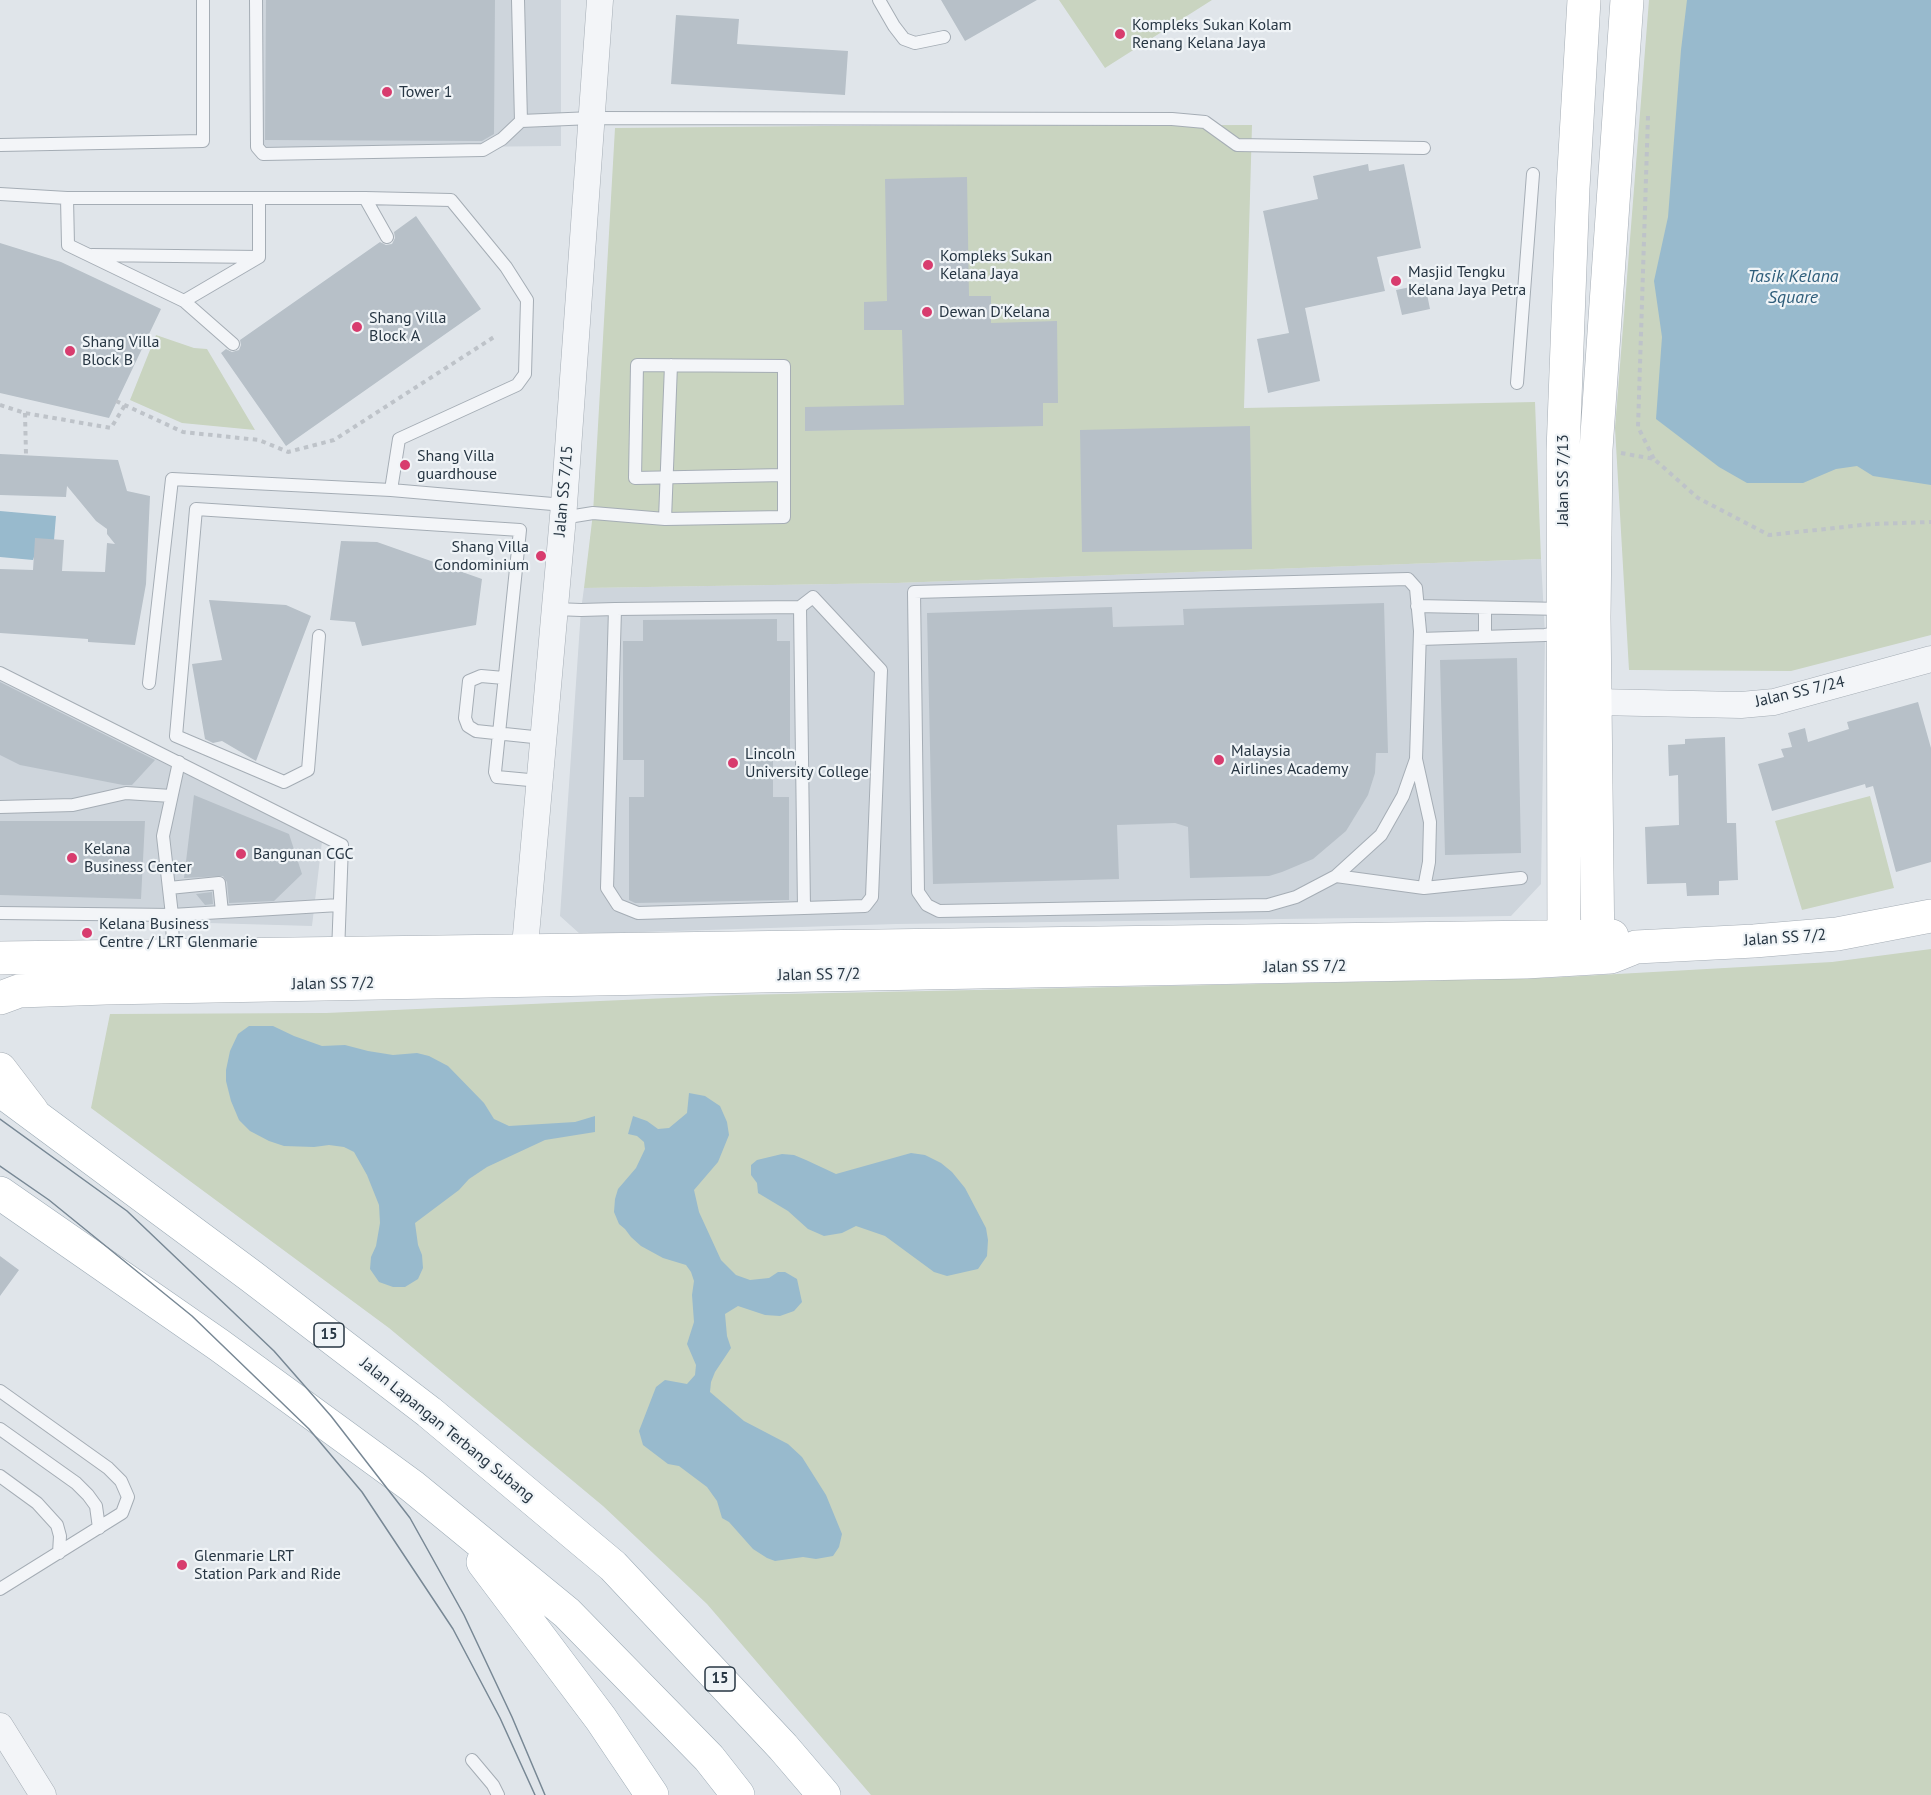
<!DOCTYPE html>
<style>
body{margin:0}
canvas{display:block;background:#e0e5ea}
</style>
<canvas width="1931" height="1795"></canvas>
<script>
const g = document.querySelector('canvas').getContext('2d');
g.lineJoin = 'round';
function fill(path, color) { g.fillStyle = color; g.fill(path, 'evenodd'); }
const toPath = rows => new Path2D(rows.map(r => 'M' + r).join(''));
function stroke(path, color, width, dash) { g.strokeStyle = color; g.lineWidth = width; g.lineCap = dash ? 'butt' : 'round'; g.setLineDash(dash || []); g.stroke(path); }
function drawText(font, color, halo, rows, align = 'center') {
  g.font = font + ' "PT Sans",sans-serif'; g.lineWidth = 4.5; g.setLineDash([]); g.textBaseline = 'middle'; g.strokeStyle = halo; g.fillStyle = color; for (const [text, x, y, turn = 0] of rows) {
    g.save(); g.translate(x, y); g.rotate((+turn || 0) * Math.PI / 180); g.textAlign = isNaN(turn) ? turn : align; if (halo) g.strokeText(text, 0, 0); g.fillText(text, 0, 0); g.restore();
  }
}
fill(toPath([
 [251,0,561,0,561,146,251,149],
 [1541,559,1545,635,1541,884,1511,916,896,924,580,934,560,916,581,610,584,588,896,583],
 [0,674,323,833,312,926,0,917]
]), '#ced5dc');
fill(toPath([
 [1059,0,1212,0,1105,68],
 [1649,0,1931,0,1931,635,1791,671,1629,670,1615,428],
 [1252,125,1244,408,1535,402,1541,559,896,583,584,588,593,513,615,128,824,126],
 [156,335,194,348,207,349,255,430,182,423,130,400],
 [1870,796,1894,888,1802,910,1775,821],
 [1931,949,1931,1795,871,1795,707,1604,603,1506,389,1328,91,1108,110,1014,326,1013,737,995,1546,978,1832,962]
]), '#c9d4c0');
fill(toPath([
 [1687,0,1931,0,1931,485,1873,476,1857,466,1836,469,1803,483,1747,483,1719,467,1656,419,1662,337,1654,281,1668,217,1681,50],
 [0,511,56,516,54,540,34,557,33,560,0,557],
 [249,1026,273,1026,294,1036,322,1046,345,1045,368,1051,393,1055,417,1053,429,1056,448,1066,484,1103,494,1119,509,1126,575,1122,595,1116,595,1132,545,1140,487,1167,469,1179,459,1190,415,1223,418,1245,422,1255,423,1268,418,1279,405,1287,393,1287,379,1282,370,1269,371,1257,376,1246,380,1223,379,1205,367,1175,354,1152,344,1147,329,1145,314,1147,284,1146,269,1141,250,1131,239,1120,231,1101,226,1081,226,1070,230,1051,238,1034],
 [689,1093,705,1096,720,1106,727,1122,729,1135,718,1162,694,1190,699,1212,721,1260,736,1275,750,1280,769,1278,778,1272,785,1272,797,1279,802,1302,794,1311,780,1316,765,1315,738,1306,725,1314,727,1336,731,1348,715,1372,711,1382,710,1392,744,1421,788,1444,802,1457,826,1495,842,1534,839,1547,833,1556,816,1559,803,1557,775,1561,767,1558,753,1549,729,1522,722,1518,717,1501,707,1487,679,1466,668,1464,643,1445,639,1431,656,1387,665,1380,687,1384,695,1375,696,1365,687,1344,694,1322,692,1295,694,1281,691,1272,686,1265,663,1258,641,1246,631,1237,625,1229,619,1224,614,1212,615,1199,618,1189,636,1168,645,1149,644,1142,637,1136,628,1134,633,1116,647,1121,658,1129,669,1128,687,1113],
 [911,1153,925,1155,941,1163,952,1172,965,1188,986,1228,988,1240,987,1256,978,1269,947,1276,934,1272,885,1236,856,1226,842,1233,824,1236,808,1229,788,1211,758,1193,757,1183,751,1175,751,1165,757,1160,782,1154,794,1155,806,1160,836,1174]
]), '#98bacd');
fill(toPath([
 [266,0,495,0,494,134,482,141,265,140],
 [941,0,1037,0,965,41],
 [676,15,739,19,737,44,848,51,845,95,671,84],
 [1368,164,1369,171,1404,164,1421,248,1377,257,1385,291,1305,308,1320,381,1268,393,1257,339,1289,333,1263,211,1318,199,1313,176],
 [967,177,969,296,991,296,991,323,1057,321,1058,403,1043,403,1043,426,805,431,805,407,904,405,902,330,864,330,864,302,887,301,885,179],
 [416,216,481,309,286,446,221,353,226,349,232,352,239,350,241,345,240,340,380,242,386,245,392,244,395,238,394,232],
 [0,243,61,262,161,309,109,418,0,393],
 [1425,284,1430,309,1402,315,1396,290],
 [1250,426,1252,549,1082,552,1080,430],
 [0,454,118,460,127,491,150,496,146,584,135,645,88,642,88,639,0,633,0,569,33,570,35,538,64,540,62,571,105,572,107,543,115,544,107,534,107,529,96,521,67,486,66,497,0,495],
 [341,541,377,542,482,579,476,625,362,646,355,622,330,620],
 [209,600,286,605,311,616,256,761,222,741,213,743,205,739,192,664,222,660],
 [1384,603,1388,753,1376,753,1375,773,1368,795,1346,831,1313,859,1282,872,1269,876,1190,878,1188,827,1175,823,1117,825,1119,879,933,884,927,613,1112,607,1113,627,1184,625,1183,609],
 [777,619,777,641,790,641,790,760,773,760,773,797,789,797,789,900,635,903,629,900,629,797,644,797,644,760,623,760,623,641,643,641,643,620],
 [1517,658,1521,853,1445,855,1440,660],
 [0,682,155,760,132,785,123,785,20,765,0,755],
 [1918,702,1931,748,1931,862,1896,872,1873,786,1866,788,1865,784,1772,811,1758,764,1784,757,1781,749,1792,747,1788,733,1805,728,1808,742,1849,729,1847,722],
 [1725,737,1727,823,1736,823,1738,880,1719,881,1719,895,1687,896,1686,883,1647,884,1645,827,1679,825,1678,775,1669,776,1668,745,1685,744,1685,739],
 [194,795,289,834,302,874,274,901,229,903,227,882,223,876,184,878],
 [0,821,145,821,141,899,0,895],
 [212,892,213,904,205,905,196,894],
 [0,1256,19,1270,0,1296]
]), '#b7c0c8');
const lane = toPath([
 [256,0,257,147,263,154,483,150,502,139,521,121,592,118,1172,119,1205,122,1237,145,1424,148],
 [518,0,521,121],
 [879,0,894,26,904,39,915,43,944,37],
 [0,145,203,141,203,0],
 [0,194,67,198,365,198,451,200,506,267,527,300,525,374,517,385,399,439,391,490],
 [67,198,68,245,184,301,233,344],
 [365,198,387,237],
 [92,255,259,257],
 [184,301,259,257,259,198],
 [1517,383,1533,174],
 [562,518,593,513,665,519,784,517,784,366,637,365,635,478,784,475],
 [665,519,671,365],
 [1408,579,1416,588,1420,631,1416,759,1403,796,1381,835,1336,876,1296,897,1268,905,939,911,927,905,918,892,914,592,1408,579],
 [1417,606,1562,609],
 [800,607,813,597,881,670,872,897,865,906,804,908],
 [1485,608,1485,637],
 [555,609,581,610,615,609,800,607,804,908,638,913,618,905,607,888,615,609],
 [319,636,308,770,284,782,176,736,196,509,520,530,495,772,497,777,540,781],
 [1420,639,1545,635,1563,632],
 [0,673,342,845,338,953],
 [504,678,481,676,469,681,465,718,468,726,476,731,543,738],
 [149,683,172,479,391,490,564,505],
 [1416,759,1430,822,1429,862,1424,888],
 [0,807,73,805,126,793,171,796],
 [1336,876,1424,888,1521,878],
 [169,888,219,883,222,912],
 [0,913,172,915,339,905],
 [173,953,172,915,163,836,179,762],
 [0,1391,108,1468,121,1481,128,1497,122,1513,0,1589],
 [0,1429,76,1483,88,1495,96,1506,99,1528],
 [0,1476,37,1503,57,1525,60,1536,59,1553],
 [472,1760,493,1785,498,1795]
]);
const street = toPath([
 [1595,702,1741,705,1774,702,1931,659],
 [523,969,564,505,600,0],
 [0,1726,43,1795]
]);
const secondary = toPath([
 [1598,957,1594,617,1596,449,1627,0],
 [0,958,1612,936],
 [1564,958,1563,451,1573,188,1584,0],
 [0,998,19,991,106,988,1526,962,1611,957,1636,947,1754,941,1837,934,1931,916],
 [0,1069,32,1111]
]);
const primary = toPath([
 [0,1090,251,1276,429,1412,613,1566,783,1747,824,1795],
 [0,1193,219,1345,412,1486,567,1613,709,1758,738,1795],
 [483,1562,601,1719,652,1795]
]);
stroke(lane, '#a5adb5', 14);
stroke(street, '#a5adb5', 27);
stroke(secondary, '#a5adb5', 34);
stroke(primary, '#9eacb7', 34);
stroke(toPath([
 [1648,116,1638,427,1654,459],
 [116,401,183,432,259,440,288,452,334,440,494,337],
 [0,405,25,413,111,428,125,405],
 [25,413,26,455],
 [1621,453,1654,459,1698,498,1769,535,1872,524,1931,522]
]), '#bec3c9', 4, [4.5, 4.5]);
stroke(lane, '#f3f5f8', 12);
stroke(street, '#f3f5f8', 26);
stroke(secondary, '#fff', 33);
stroke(primary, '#fff', 33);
stroke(toPath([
 [0,1119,127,1211,274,1351,331,1416,410,1518,464,1615,512,1717,545,1795],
 [0,1166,49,1200,192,1316,309,1429,362,1492,453,1629,500,1718,535,1795]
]), '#788895', 1.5);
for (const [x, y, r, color] of [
 [1120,34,6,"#d83c6e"],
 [387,92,6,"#d83c6e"],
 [928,265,6,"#d83c6e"],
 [1396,281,6,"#d83c6e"],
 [927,312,6,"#d83c6e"],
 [357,327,6,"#d83c6e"],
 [70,351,6,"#d83c6e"],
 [405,465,6,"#d83c6e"],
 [541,556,6,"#d83c6e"],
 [1219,760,6,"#d83c6e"],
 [733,763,6,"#d83c6e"],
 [241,854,6,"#d83c6e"],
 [72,858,6,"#d83c6e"],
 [87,933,6,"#d83c6e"],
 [182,1565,6,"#d83c6e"]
]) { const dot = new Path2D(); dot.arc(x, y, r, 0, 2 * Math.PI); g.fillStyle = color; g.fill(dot); stroke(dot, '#f0f4f7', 2); }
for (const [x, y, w] of [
 [329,1335,30],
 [720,1679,30]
]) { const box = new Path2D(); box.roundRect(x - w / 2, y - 12, w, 24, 4.5); g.fillStyle = '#f0f4f7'; g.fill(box); stroke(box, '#273643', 1.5); }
drawText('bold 15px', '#273643', null, [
 ["15",329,1335],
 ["15",720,1679]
]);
drawText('16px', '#273643', '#f0f4f7', [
 ["Kompleks Sukan Kolam",1132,25],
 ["Renang Kelana Jaya",1132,43],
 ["Tower 1",399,92],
 ["Kompleks Sukan",940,256],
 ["Kelana Jaya",940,274],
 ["Masjid Tengku",1408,272],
 ["Kelana Jaya Petra",1408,290],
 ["Dewan D'Kelana",939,312],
 ["Shang Villa",369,318],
 ["Block A",369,336],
 ["Shang Villa",82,342],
 ["Block B",82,360],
 ["Shang Villa",417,456],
 ["guardhouse",417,474],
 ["Shang Villa",529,547,"right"],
 ["Condominium",529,565,"right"],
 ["Malaysia",1231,751],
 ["Airlines Academy",1231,769],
 ["Lincoln",745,754],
 ["University College",745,772],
 ["Kelana",84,849],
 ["Business Center",84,867],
 ["Bangunan CGC",253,854],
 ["Kelana Business",99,924],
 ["Centre / LRT Glenmarie",99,942],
 ["Glenmarie LRT",194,1556],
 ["Station Park and Ride",194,1574]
], 'left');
drawText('16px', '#273643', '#f0f4f7', [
 ["Jalan SS 7/13",1563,480,-90],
 ["Jalan SS 7/15",564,491,-85],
 ["Jalan SS 7/24",1800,692,-13],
 ["Jalan SS 7/2",1785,938,-4],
 ["Jalan SS 7/2",1305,967,-1],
 ["Jalan SS 7/2",819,975,-1],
 ["Jalan SS 7/2",333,984,-1],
 ["Jalan Lapangan Terbang Subang",447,1430,39]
]);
drawText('italic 18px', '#2e5d7a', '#f0f4f7', [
 ["Tasik Kelana",1793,277],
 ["Square",1793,298]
]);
</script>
